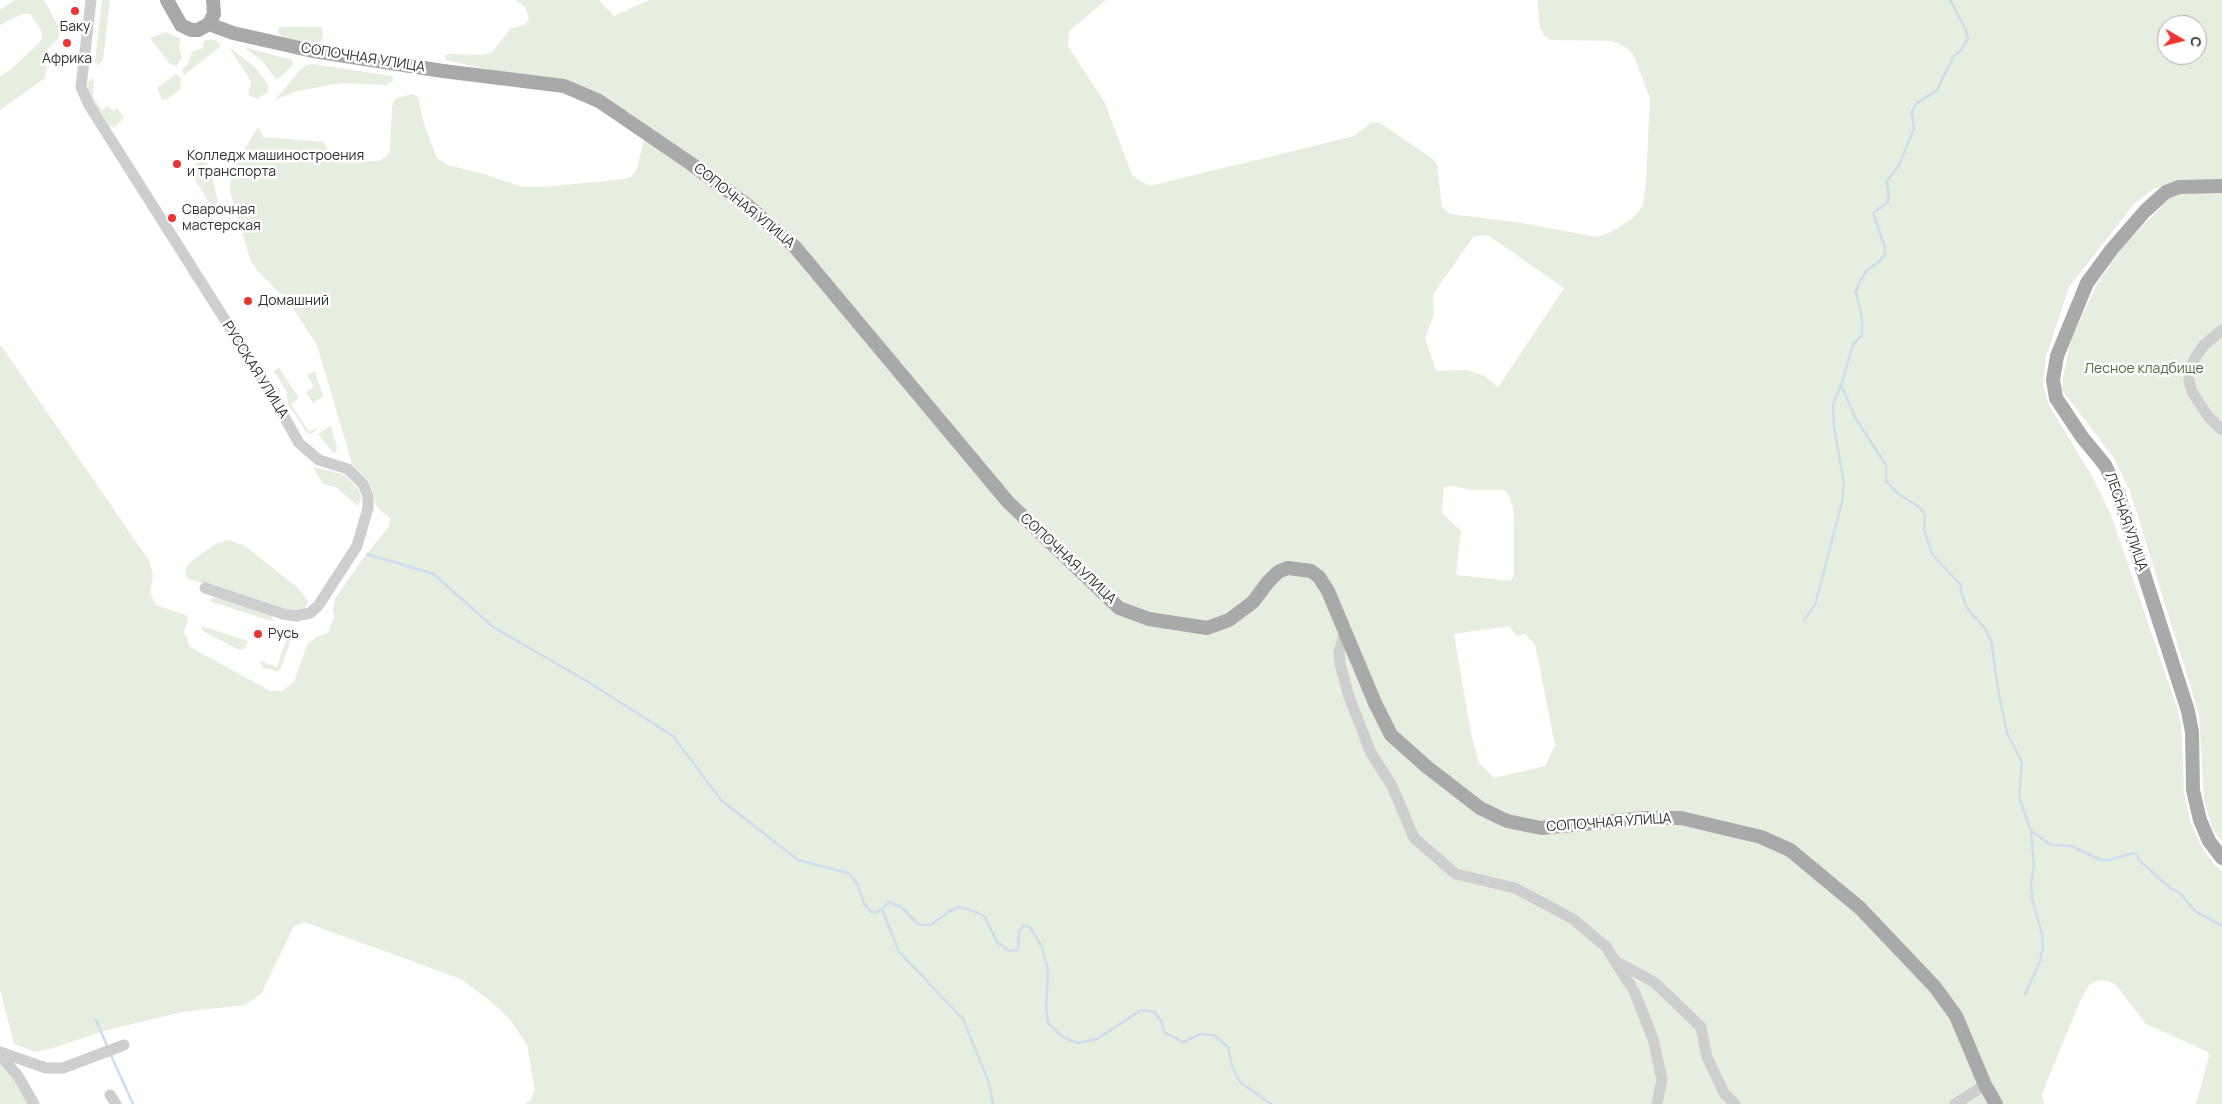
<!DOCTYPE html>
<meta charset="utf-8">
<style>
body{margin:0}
#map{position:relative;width:2222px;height:1104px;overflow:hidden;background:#fff;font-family:Manrope,sans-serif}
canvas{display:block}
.north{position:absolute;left:2157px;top:15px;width:50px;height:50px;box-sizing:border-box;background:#fff;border:1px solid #adadad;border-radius:50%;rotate:98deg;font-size:14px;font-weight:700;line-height:20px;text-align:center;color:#313131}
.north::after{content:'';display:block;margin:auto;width:18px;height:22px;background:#ea3431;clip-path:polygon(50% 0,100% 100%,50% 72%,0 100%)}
</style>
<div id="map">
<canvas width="2222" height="1104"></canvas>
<div class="north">С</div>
</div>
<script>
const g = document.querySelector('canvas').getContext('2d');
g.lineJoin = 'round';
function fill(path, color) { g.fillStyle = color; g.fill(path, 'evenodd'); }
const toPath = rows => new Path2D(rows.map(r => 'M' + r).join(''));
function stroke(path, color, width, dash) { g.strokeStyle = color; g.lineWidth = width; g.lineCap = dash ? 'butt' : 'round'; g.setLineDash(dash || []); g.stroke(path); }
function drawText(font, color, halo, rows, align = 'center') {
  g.font = font + ' Manrope,sans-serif'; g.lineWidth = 5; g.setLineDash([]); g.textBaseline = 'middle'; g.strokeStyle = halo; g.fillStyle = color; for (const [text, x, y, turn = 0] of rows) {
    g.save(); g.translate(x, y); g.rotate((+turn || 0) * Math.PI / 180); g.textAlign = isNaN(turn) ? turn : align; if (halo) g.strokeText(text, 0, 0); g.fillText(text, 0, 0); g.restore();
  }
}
fill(toPath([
 [15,0,44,0,61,31,58,38,45,52,44,59,47,69,44,79,0,110,0,76,10,70,40,42,42,35,41,30,30,14,22,14,0,25,0,10],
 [102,0,110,0,103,61,98,65,95,62],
 [515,0,599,0,614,16,649,0,1106,0,1069,31,1068,46,1105,103,1132,175,1140,181,1150,186,1354,136,1372,122,1380,123,1433,159,1437,165,1442,207,1450,214,1516,222,1597,237,1611,232,1634,217,1643,205,1646,181,1650,98,1633,54,1626,47,1612,41,1551,40,1545,37,1540,28,1537,0,2222,0,2222,180,2173,183,2153,189,2135,203,2069,287,2046,357,2043,384,2049,405,2092,476,2111,515,2178,710,2182,733,2184,794,2191,823,2200,844,2214,865,2222,871,2222,1104,2196,1104,2209,1056,2208,1052,2146,1024,2116,985,2108,981,2099,980,2089,985,2080,1001,2042,1094,2044,1104,525,1104,530,1100,535,1090,527,1045,509,1018,485,997,461,979,304,922,294,926,261,994,245,1005,182,1012,104,1031,50,1049,35,1052,14,1044,0,990,0,344,150,562,153,575,150,593,156,605,186,615,188,620,184,632,190,647,270,691,282,691,294,682,307,645,316,637,328,633,334,617,333,608,336,597,362,560,389,526,390,518,380,510,375,503,374,494,368,480,352,464,317,345,289,302,257,270,250,259,230,191,231,177,237,161,258,127,263,137,324,142,332,161,379,161,387,156,390,151,392,106,395,99,412,94,418,97,425,127,437,158,448,165,487,175,523,187,542,187,615,180,628,178,633,175,637,169,645,135,643,129,630,113,597,95,446,60,445,55,449,54,482,55,492,52,511,28,525,25,529,18,525,7],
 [2167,25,2197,25,2197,55,2167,55],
 [1482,235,1489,236,1564,288,1498,387,1483,375,1466,370,1436,371,1425,338,1434,315,1433,294,1474,236],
 [1455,486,1470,490,1504,490,1508,494,1513,507,1514,528,1514,574,1511,581,1456,575,1461,531,1442,513,1444,487],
 [1509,626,1517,636,1525,634,1535,644,1555,745,1545,766,1494,778,1479,763,1471,733,1454,634],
 [279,27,322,27,323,37,319,44,312,44,282,37,278,33],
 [166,32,181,39,179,45,182,58,176,66,170,64,150,38],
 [207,40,215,40,221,46,184,75,182,70,187,65,193,51,203,48,204,42],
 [229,47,256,68,268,85,268,92,257,99,248,95,251,81],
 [244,47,292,60,293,64,277,80,262,61],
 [312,64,392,76,394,80,387,85,342,83,297,91,275,100,301,69,307,65],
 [176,74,181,79,180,90,167,99,162,100,157,88],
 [93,78,94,80,93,97,102,110,108,106,112,111,117,108,124,118,114,127,107,126,88,92,88,82],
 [208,156,210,158,204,169,212,175,218,203,212,207,188,169],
 [2222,192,2222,842,2212,828,2204,800,2199,714,2130,491,2113,457,2062,390,2063,377,2070,342,2097,284,2124,245,2171,197,2179,194],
 [279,368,299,398,291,404,309,432,316,428,317,430,310,434,307,433,288,404,287,392,274,371],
 [315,371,323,396,313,403,306,392,314,387,307,375],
 [331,426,337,448,335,453,333,453,318,434],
 [313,467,345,475,358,489,362,498,358,506,337,488,323,484],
 [229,540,245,546,298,588,308,601,305,609,301,611,281,611,187,578,185,572,189,563,215,544],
 [217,595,270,613,274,622,209,601],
 [201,626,248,641,245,649,239,650,203,631],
 [290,627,294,631,281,668,278,671,263,668,259,661,277,667,286,640,288,640],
 [0,1064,8,1071,30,1104,0,1104]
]), '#e6eedf');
stroke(toPath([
 [1950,0,1966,30,1968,39,1961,50,1953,57,1937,90,1916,104,1912,112,1914,129,1899,165,1887,181,1889,198,1887,203,1873,213,1885,248,1885,254,1880,261,1867,270,1860,281,1856,292,1862,318,1862,335,1853,345,1841,385,1856,419,1886,465,1886,481,1897,493,1919,507,1925,514,1924,529,1932,554,1961,585,1961,592,1967,608,1984,627,1991,640,1999,695,2007,733,2022,762,2019,797,2031,831,2034,866,2031,884,2032,898,2042,934,2043,947,2040,961,2025,994],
 [367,554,434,574,493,627,585,680,673,736,721,800,798,860,848,873,857,883,864,904,870,911,876,913,882,909,899,952,963,1019,989,1083,993,1104],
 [1804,620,1815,605,1842,502,1844,484,1834,427,1833,405,1841,385],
 [2031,831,2051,845,2071,846,2101,860,2110,860,2133,853,2137,855,2139,860,2170,888,2180,893,2195,911,2222,926],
 [882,909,889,902,901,907,919,925,931,925,948,912,959,907,974,911,985,917,997,942,1009,951,1018,950,1019,932,1023,926,1030,927,1042,947,1048,970,1046,1008,1048,1023,1063,1037,1077,1043,1097,1039,1141,1010,1154,1012,1162,1022,1164,1032,1183,1042,1201,1034,1214,1035,1228,1047,1232,1066,1240,1082,1271,1104],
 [96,1020,108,1048],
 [110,1053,133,1104]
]), '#cbddee', 2.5);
stroke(toPath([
 [91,0,81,87,89,105,265,383,299,443,319,460,348,469,363,484,368,496,368,508,357,546,318,606,310,613,296,616,283,614,205,588],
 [2222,330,2204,345,2195,358,2190,369,2189,381,2192,392,2208,416,2222,430],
 [1345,632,1339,652,1340,664,1349,697,1371,753,1392,786,1414,838,1456,874,1515,888,1573,919,1606,947,1634,991,1653,1039,1662,1079,1657,1104],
 [1617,962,1654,982,1701,1027,1707,1057,1724,1093,1735,1104],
 [0,1052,46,1068,63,1068,124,1045],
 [0,1055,18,1076,34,1104],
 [110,1095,116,1104],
 [1955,1104,1985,1085]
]), '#cecece', 11);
stroke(toPath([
 [167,0,181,25,191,30,198,30,209,24,214,14,213,0],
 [209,24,233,33,313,51,443,71,564,86,599,101,690,163,747,205,795,247,1008,502,1119,608,1149,619,1207,628,1229,620,1253,602,1268,582,1278,572,1288,568,1311,571,1319,577,1328,591,1375,703,1391,735,1427,767,1480,808,1507,821,1541,828,1645,818,1681,818,1761,837,1790,850,1860,908,1935,987,1956,1016,1985,1085,1996,1104],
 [2222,186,2179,187,2166,192,2145,211,2112,249,2087,283,2057,356,2053,380,2056,398,2082,437,2105,465,2117,490,2188,711,2192,732,2193,790,2200,820,2209,841,2222,858]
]), '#a9a9a9', 14);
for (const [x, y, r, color] of [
 [75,11,5,"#ea3431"],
 [67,43,5,"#ea3431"],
 [177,164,5,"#ea3431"],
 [172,218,5,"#ea3431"],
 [248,301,5,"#ea3431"],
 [258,634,5,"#ea3431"]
]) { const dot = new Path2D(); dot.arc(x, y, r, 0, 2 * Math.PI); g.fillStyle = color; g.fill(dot); stroke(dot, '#fff', 2); }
drawText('14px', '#313131', '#fff', [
 ["Баку",75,27,"center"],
 ["Африка",67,59,"center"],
 ["Колледж машиностроения",187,156],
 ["и транспорта",187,172],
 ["Сварочная",182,210],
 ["мастерская",182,226],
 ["Домашний",258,301],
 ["Русь",268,634]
], 'left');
drawText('14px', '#313131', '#fff', [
 ["СОПОЧНАЯ УЛИЦА",363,58,9],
 ["СОПОЧНАЯ УЛИЦА",744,206,39],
 ["РУССКАЯ УЛИЦА",255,370,58],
 ["ЛЕСНАЯ УЛИЦА",2126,522,71],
 ["СОПОЧНАЯ УЛИЦА",1068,559,43],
 ["СОПОЧНАЯ УЛИЦА",1609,823,-4]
]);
drawText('14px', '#4f6f3c', '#fff', [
 ["Лесное кладбище",2144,369]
]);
</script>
